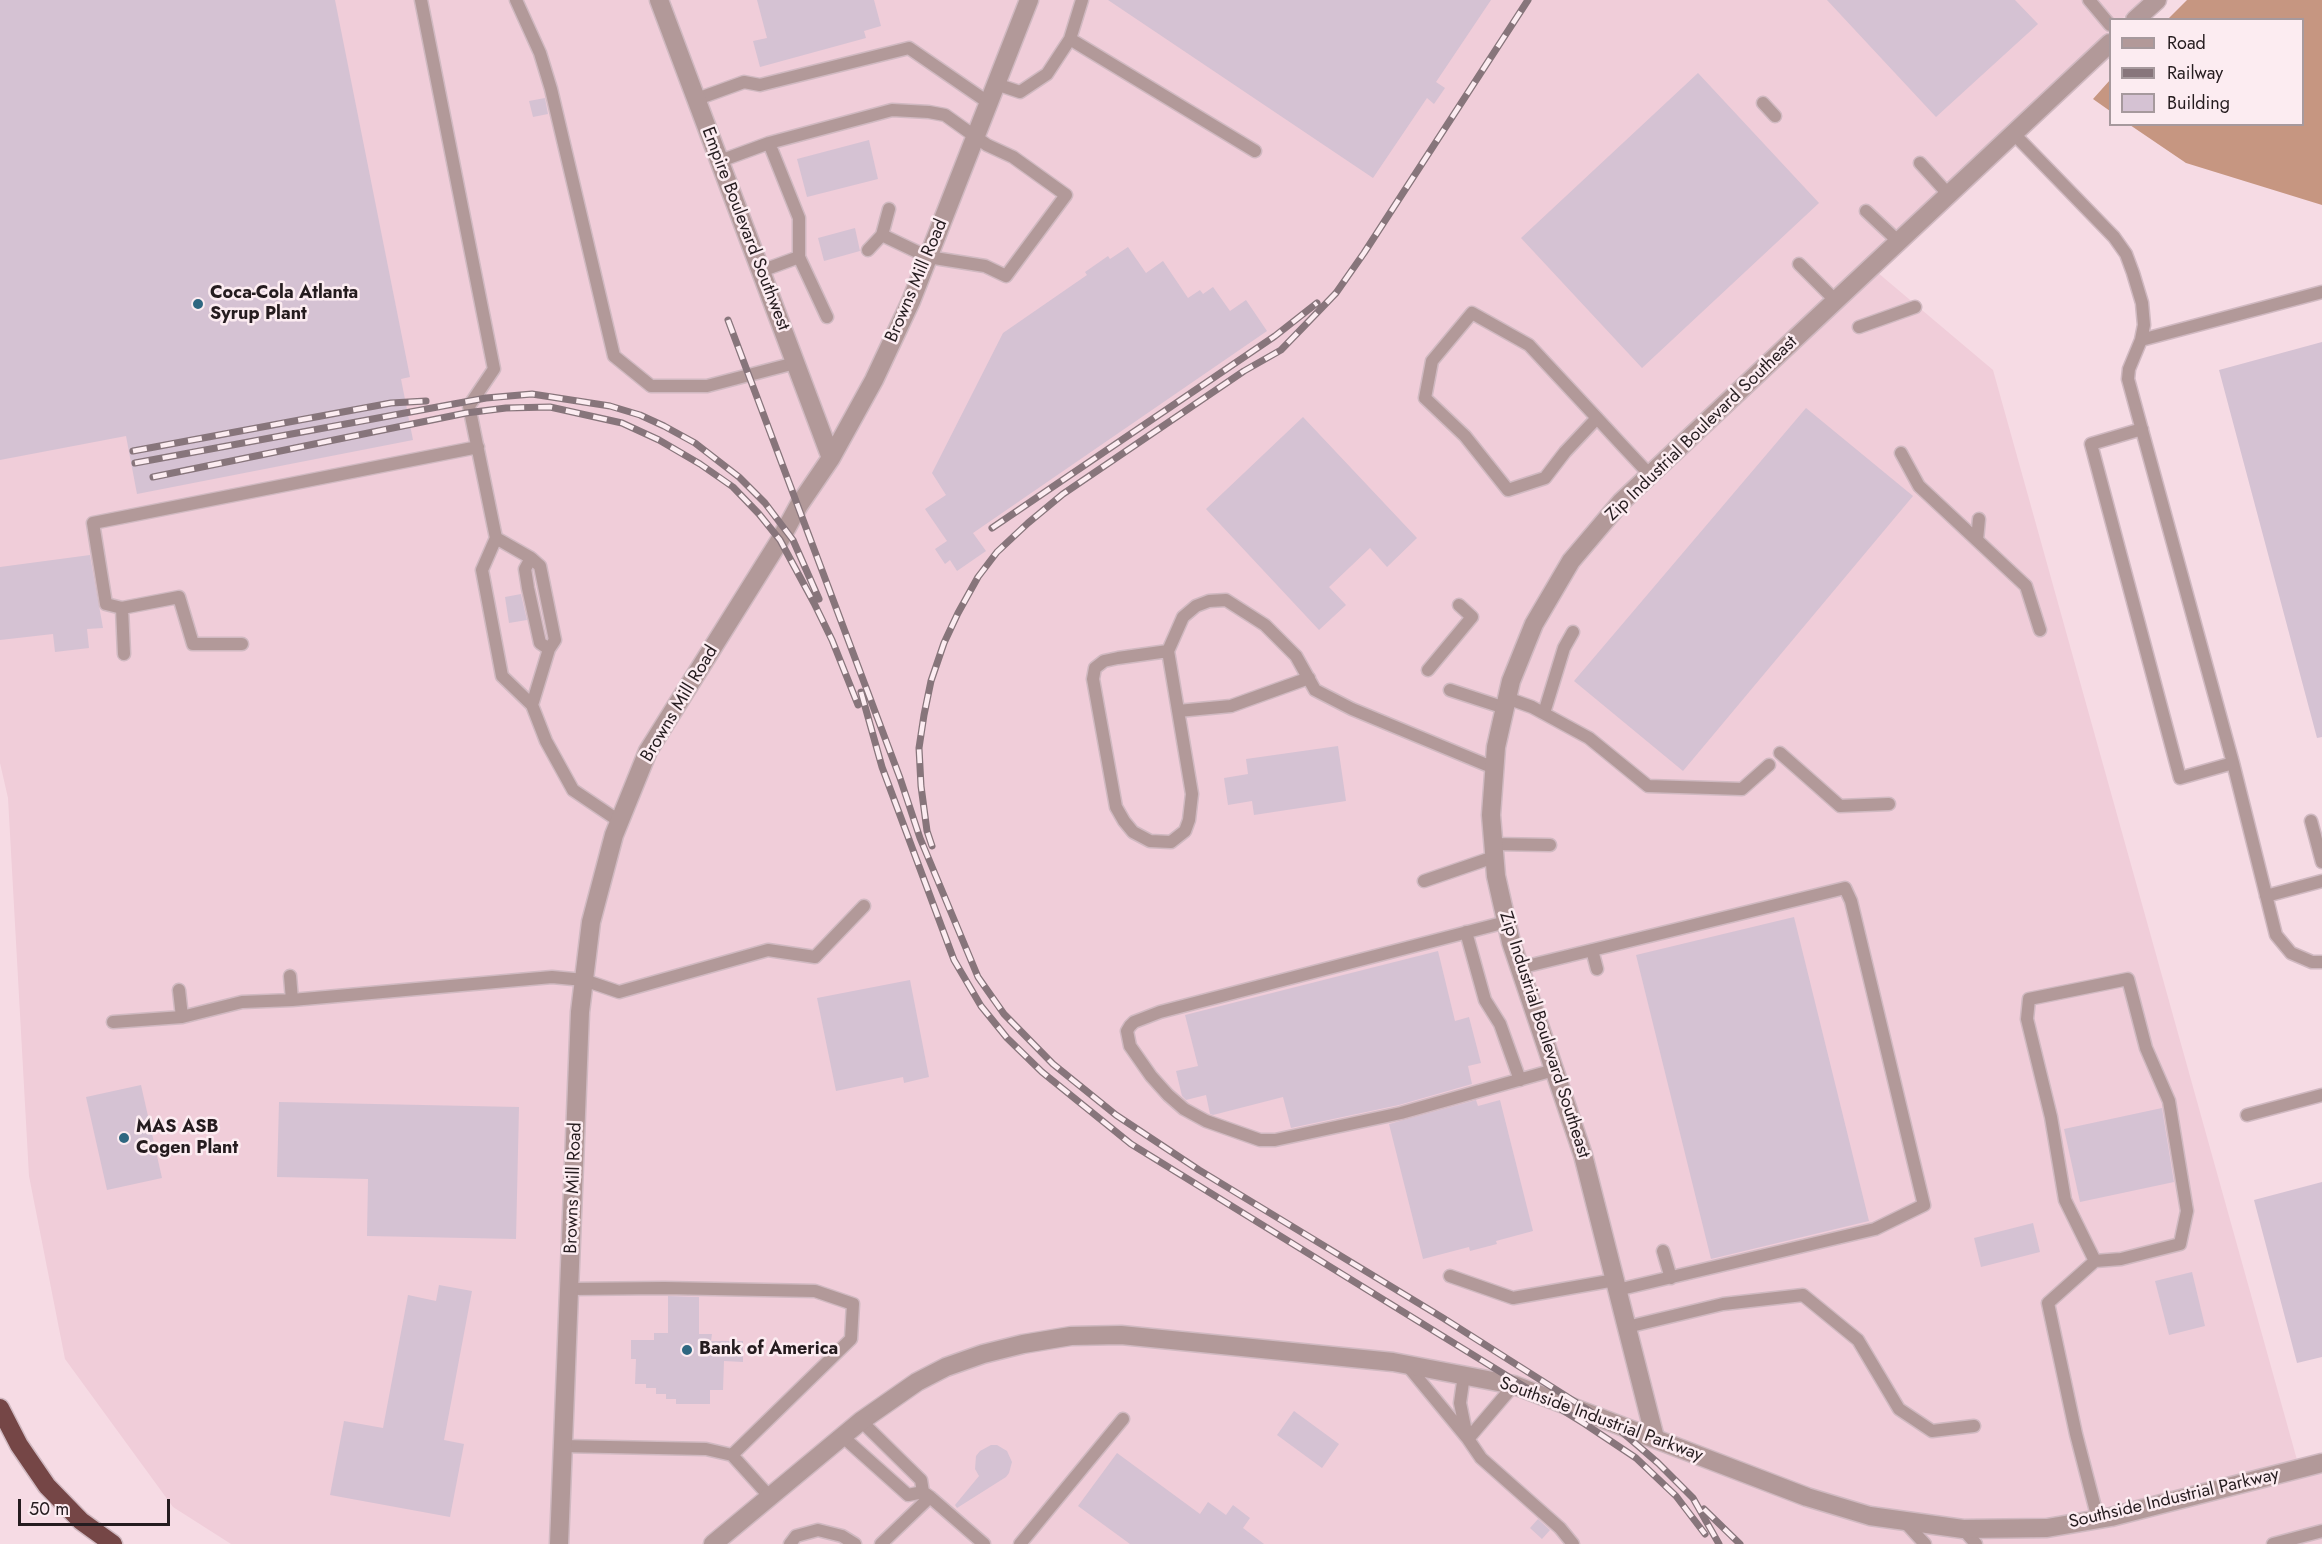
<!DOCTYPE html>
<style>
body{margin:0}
#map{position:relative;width:2322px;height:1544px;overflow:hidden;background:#f6dbe4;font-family:Jost,sans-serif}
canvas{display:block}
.legend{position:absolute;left:2109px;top:18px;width:195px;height:108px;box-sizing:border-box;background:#fcecf1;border:2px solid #a6999d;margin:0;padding:8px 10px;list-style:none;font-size:18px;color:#251c1f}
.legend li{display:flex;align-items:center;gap:12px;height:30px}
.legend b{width:30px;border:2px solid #a6999d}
.scale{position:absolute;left:18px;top:1499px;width:152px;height:27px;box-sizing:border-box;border:3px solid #251c1f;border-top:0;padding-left:8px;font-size:18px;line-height:21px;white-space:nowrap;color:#251c1f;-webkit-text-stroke:4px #fcecf1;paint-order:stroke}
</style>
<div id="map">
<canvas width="2322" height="1544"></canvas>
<ul class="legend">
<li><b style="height:8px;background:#b29999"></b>Road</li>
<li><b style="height:8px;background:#87757b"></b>Railway</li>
<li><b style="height:16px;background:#d5c2d3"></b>Building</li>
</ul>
<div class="scale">50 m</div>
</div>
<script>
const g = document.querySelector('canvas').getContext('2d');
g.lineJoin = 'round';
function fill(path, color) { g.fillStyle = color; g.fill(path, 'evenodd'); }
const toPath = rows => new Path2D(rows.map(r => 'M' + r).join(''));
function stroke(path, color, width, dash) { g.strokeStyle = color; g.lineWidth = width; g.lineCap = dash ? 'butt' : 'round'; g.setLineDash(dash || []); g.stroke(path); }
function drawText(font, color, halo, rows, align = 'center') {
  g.font = font + ' Jost,sans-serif'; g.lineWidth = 5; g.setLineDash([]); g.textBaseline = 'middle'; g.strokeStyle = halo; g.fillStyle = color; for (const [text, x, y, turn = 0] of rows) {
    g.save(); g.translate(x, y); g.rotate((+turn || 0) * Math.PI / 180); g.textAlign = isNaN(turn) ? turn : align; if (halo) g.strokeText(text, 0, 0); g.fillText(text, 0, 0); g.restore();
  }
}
fill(toPath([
 [0,0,2142,0,2122,19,2110,20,2110,31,1970,166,1871,267,1993,370,2299,1467,2322,1461,2322,1544,231,1544,173,1507,65,1359,29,1176,8,798,0,763]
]), '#f0cdd9');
fill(toPath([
 [2187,0,2322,0,2322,205,2186,163,2130,125,2302,124,2302,20,2168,19],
 [2110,80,2110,111,2093,99]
]), '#c69681');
fill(toPath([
 [0,0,335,0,410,377,401,379,413,440,137,494,126,436,0,460],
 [757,0,874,0,881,26,864,31,866,38,760,67,753,41,767,38],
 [1108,0,1491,0,1436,82,1445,88,1434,104,1427,98,1373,178],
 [1827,0,2015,0,2038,24,1936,117],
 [1698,73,1819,203,1642,368,1521,238],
 [545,98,548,114,533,117,529,101],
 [869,140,878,179,807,197,797,159],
 [855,228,860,251,824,261,818,238],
 [1128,247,1146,273,1163,261,1188,298,1200,290,1203,294,1213,287,1230,311,1246,300,1267,331,973,533,986,551,957,571,950,560,945,564,935,549,947,541,925,509,946,495,932,473,1003,333,1087,275,1085,272,1108,256,1110,259],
 [2322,342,2322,737,2317,738,2219,370],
 [1806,408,1913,496,1683,771,1574,681],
 [1303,417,1417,538,1387,567,1370,548,1329,587,1346,605,1319,630,1206,509],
 [90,555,103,628,87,629,89,648,55,652,53,634,0,640,0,567],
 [521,594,527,620,509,623,505,597],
 [1338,746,1346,801,1254,815,1252,801,1228,805,1224,778,1248,774,1246,759],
 [1794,917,1869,1221,1711,1259,1636,955],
 [1438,951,1455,1021,1469,1017,1481,1063,1468,1066,1472,1084,1399,1105,1291,1128,1283,1097,1213,1115,1210,1114,1206,1095,1186,1100,1182,1096,1176,1071,1198,1066,1185,1015],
 [910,980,929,1077,904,1083,903,1077,836,1091,817,998],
 [141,1085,162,1178,107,1190,86,1097],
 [1476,1100,1478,1106,1500,1100,1533,1231,1496,1241,1497,1244,1470,1251,1469,1247,1423,1259,1389,1124],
 [279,1102,519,1107,516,1239,367,1236,368,1179,277,1177],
 [2162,1108,2174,1182,2080,1202,2064,1129],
 [2322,1182,2322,1357,2297,1363,2254,1200],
 [2033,1223,2040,1252,1981,1267,1974,1238],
 [2192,1272,2205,1326,2169,1335,2155,1281],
 [439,1285,472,1291,444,1440,464,1444,450,1517,330,1495,344,1421,383,1428,408,1295,436,1301],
 [668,1296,699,1297,699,1334,712,1334,711,1341,743,1341,743,1362,724,1361,723,1390,710,1390,710,1404,676,1404,676,1399,666,1399,666,1394,656,1394,656,1388,646,1388,646,1384,635,1384,636,1359,631,1359,631,1340,654,1340,654,1333,668,1333],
 [1294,1411,1339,1444,1322,1468,1277,1435],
 [991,1445,997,1445,1007,1451,1012,1462,1009,1473,1006,1477,957,1508,955,1505,979,1476,975,1469,976,1456,980,1451],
 [1117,1453,1200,1514,1208,1502,1226,1515,1233,1505,1250,1518,1243,1528,1264,1544,1130,1544,1078,1506],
 [1538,1519,1550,1530,1542,1539,1530,1528]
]), '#d5c2d3');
const service = toPath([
 [421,0,494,369,469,406,496,538],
 [516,0,540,53,551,89,614,356,651,386,707,386,795,363],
 [2089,0,2110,25],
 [1070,39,1082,0],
 [996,84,1020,92,1047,74,1070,39,1255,151],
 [697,99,744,82,760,85,909,48,989,103],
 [1763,103,1775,116],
 [2014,134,2114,237,2126,254,2133,273,2142,303,2144,325,2141,340,2129,369,2128,379,2233,763,2276,935,2291,953,2312,962,2322,962],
 [769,143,799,218,799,257],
 [720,161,769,143,892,110,929,112,945,115,987,145,1013,157,1066,195,1006,276,985,266,928,257,882,235,889,209],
 [1920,163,1949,195],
 [1866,211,1899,242],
 [868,250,882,235],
 [1799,264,1836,301],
 [761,271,799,257,827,317],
 [1859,327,1915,307],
 [2141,340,2322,292],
 [1597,418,1565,452,1545,478,1508,490,1465,436,1425,398,1432,361,1472,313,1529,345,1597,418,1621,444,1650,475],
 [2142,429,2091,444,2180,778,2233,763],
 [1901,453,1919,486,2026,586,2040,630],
 [1977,540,1979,519],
 [531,558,540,566,555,640,549,649,532,705],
 [122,608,106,604,93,523,478,447],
 [549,649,540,643,528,588,525,569,531,558,496,538,482,570,502,676,532,705,546,741,573,790,619,821],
 [1168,651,1192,794,1189,820,1185,831,1171,842,1150,841,1133,832,1124,821,1116,807,1093,679,1095,668,1104,661,1118,658,1168,651,1183,617,1196,606,1209,601,1226,600,1265,625,1296,656,1315,690,1352,709,1494,768],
 [124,654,122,608,179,597,193,644,242,644],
 [1428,670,1472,617,1459,605],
 [1450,690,1505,708],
 [1507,698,1532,707,1589,738,1648,786,1742,789,1769,765],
 [1178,711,1231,706,1309,678],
 [1544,713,1564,648,1573,632],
 [1780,753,1840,806,1889,804],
 [2311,821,2322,862],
 [1493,844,1550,845],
 [1424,881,1494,857],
 [2266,896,2322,881],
 [1506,922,1160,1012,1134,1022,1130,1026,1127,1031,1130,1046,1151,1076,1168,1095,1184,1109,1206,1121,1260,1140,1275,1140,1401,1113,1554,1070],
 [1466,932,1485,1000,1500,1024,1520,1080],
 [1592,950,1597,969],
 [1519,968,1845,888,1851,901,1924,1205,1875,1229,1617,1290],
 [290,976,292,1000],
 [179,990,182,1017],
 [113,1022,182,1017,242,1002,292,1000,552,977,584,980,619,992,768,950,815,957,864,906],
 [2247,1115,2322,1095],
 [1663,1251,1671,1278],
 [2095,1261,2121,1259,2180,1244,2187,1211,2169,1101,2146,1048,2128,979,2029,999,2027,1019,2051,1117,2065,1200,2095,1261,2048,1303,2076,1434,2098,1519],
 [1450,1276,1513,1298,1615,1280],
 [1627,1327,1723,1304,1803,1295,1858,1340,1899,1409,1932,1431,1974,1426],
 [1407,1365,1468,1439,1481,1458,1560,1528,1573,1544],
 [1464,1375,1460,1403,1467,1437],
 [861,1421,921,1480,923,1492,930,1497],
 [842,1436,908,1495,923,1492],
 [1468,1439,1514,1385],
 [561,1446,706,1449,732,1455,851,1339,853,1304,815,1291,664,1288,570,1289],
 [732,1455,769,1496],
 [1903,1520,1925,1544],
 [1963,1529,1976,1544],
 [790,1544,796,1536,818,1530,842,1536,855,1544],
 [881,1544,930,1497,984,1544],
 [1020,1544,1123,1419],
 [2273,1544,2322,1531]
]);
const minor = toPath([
 [2135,20,2157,0],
 [1655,1438,1583,1155,1511,942,1496,876,1491,815,1496,747,1511,681,1534,624,1571,561,1621,502,2110,43]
]);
const tertiary = toPath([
 [659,0,831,458],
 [559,1544,580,1012,591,922,614,835,648,751,780,540,799,505,831,458,874,380,911,301,1029,0],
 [713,1544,861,1421,917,1382,946,1367,983,1354,1023,1344,1071,1336,1121,1335,1393,1362,1514,1385,1807,1497,1870,1516,1963,1529,2047,1528,2111,1517,2322,1463]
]);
const motorway = toPath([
 [0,1408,19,1445,47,1486,81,1521,113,1544]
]);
stroke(service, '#d0b9c1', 15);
stroke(minor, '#d0b9c1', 21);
stroke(tertiary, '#d0b9c1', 21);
stroke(motorway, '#d0b9c1', 21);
stroke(service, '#b29999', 12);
stroke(minor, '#b29999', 18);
stroke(tertiary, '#b29999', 18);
stroke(motorway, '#754646', 18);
const rail = toPath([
 [728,320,900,778,920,838,978,977,1004,1014,1053,1064,1116,1115,1199,1170,1443,1318,1621,1431,1658,1463,1693,1498,1719,1544],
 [133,451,391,403,426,401],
 [135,463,486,398,532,394,610,406,640,415,664,426,695,443,739,477,765,503,793,540,819,599],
 [153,477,466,413,506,408,550,407,622,423,659,440,700,464,733,487,759,514,780,540,814,603,832,640,858,705],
 [992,528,1275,336,1317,303],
 [861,692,882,767,954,960,981,1006,1007,1038,1042,1072,1131,1144,1585,1424,1636,1458,1676,1496,1705,1534],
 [932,846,927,831,921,786,919,748,924,715,931,681,944,643,958,613,978,577,997,552,1028,523,1063,494,1244,371,1281,350,1311,319,1336,293,1364,253,1528,0],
 [1704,1509,1740,1544]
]);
stroke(rail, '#87757b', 7);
stroke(rail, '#fcecf1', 4.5, [14]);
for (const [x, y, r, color] of [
 [198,304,6,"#2f6781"],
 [124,1138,6,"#2f6781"],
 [687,1350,6,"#2f6781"]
]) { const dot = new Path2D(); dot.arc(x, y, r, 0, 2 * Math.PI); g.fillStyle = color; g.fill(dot); stroke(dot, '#fcecf1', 2); }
drawText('18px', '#251c1f', '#fcecf1', [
 ["Empire Boulevard Southwest",745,229,69],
 ["Browns Mill Road",917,281,-67],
 ["Zip Industrial Boulevard Southeast",1702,429,-44],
 ["Browns Mill Road",680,704,-59],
 ["Zip Industrial Boulevard Southeast",1544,1035,72],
 ["Browns Mill Road",574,1188,-88],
 ["Southside Industrial Parkway",1601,1420,20],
 ["Southside Industrial Parkway",2174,1499,-13]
]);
drawText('bold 18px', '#251c1f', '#fcecf1', [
 ["Coca-Cola Atlanta",210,294],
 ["Syrup Plant",210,315],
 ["MAS ASB",136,1128],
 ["Cogen Plant",136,1149],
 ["Bank of America",699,1350]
], 'left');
</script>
